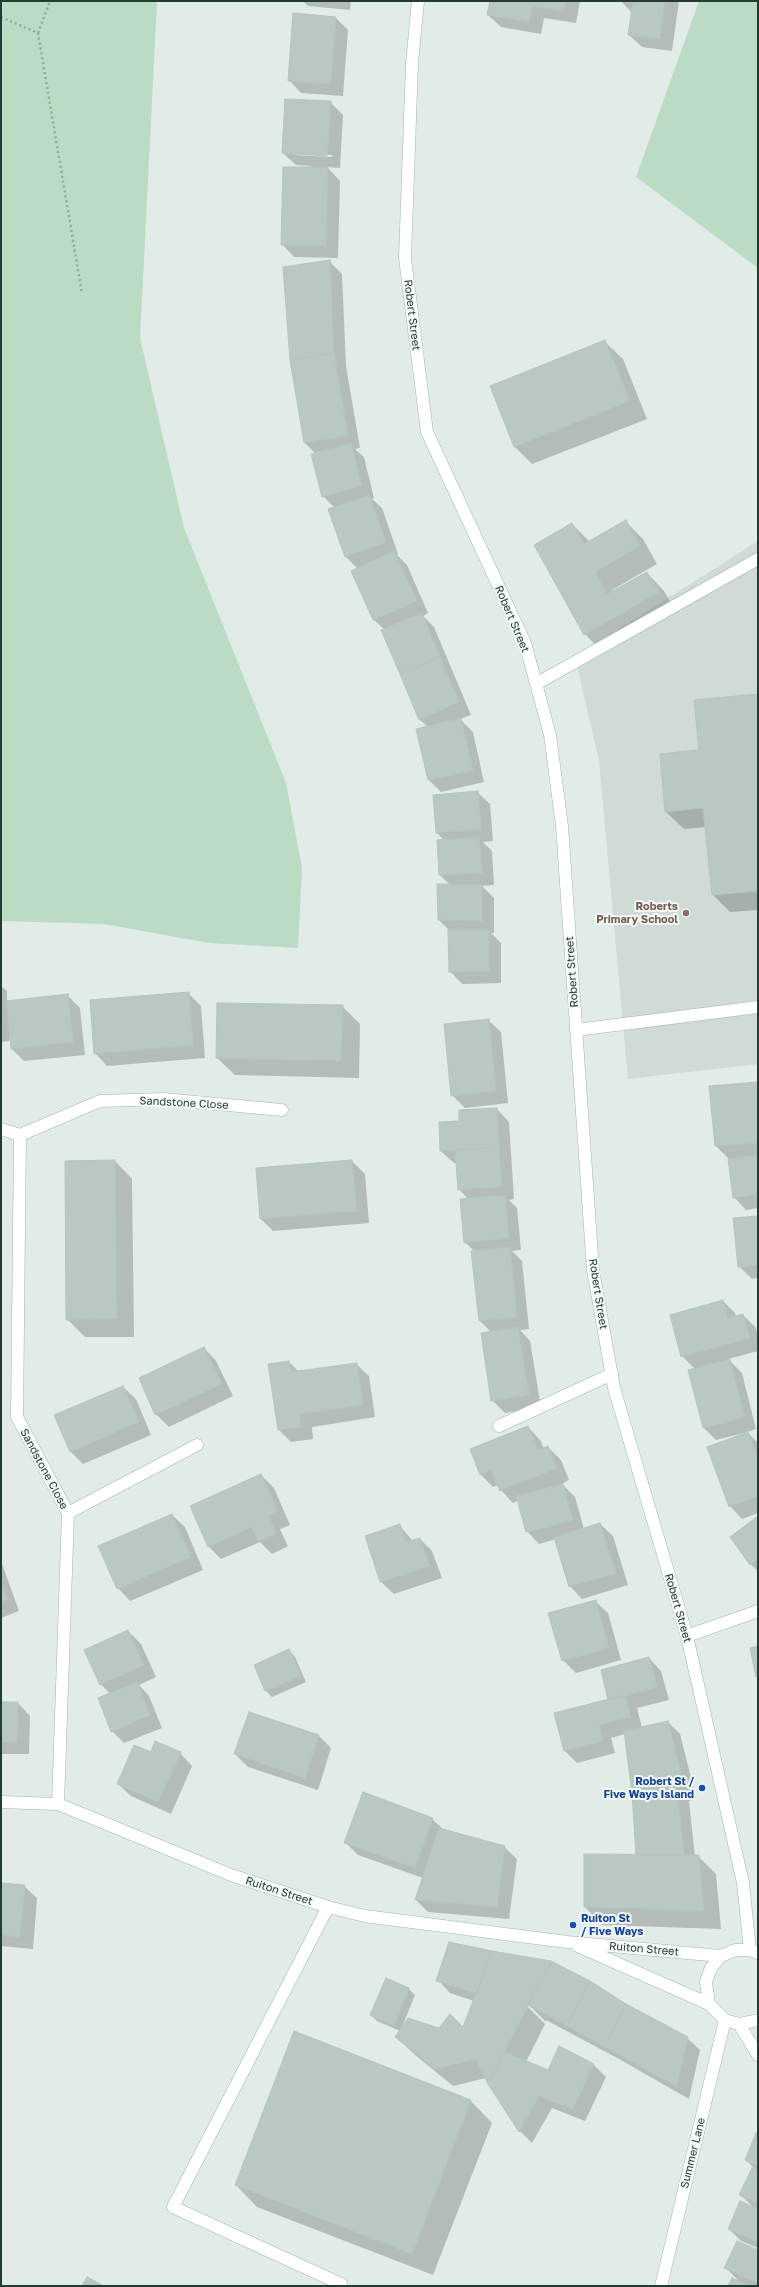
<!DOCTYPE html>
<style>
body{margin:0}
#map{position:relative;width:759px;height:2287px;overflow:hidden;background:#e1ebe7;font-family:"Golos Text",sans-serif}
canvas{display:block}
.frame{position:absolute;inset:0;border:2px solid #233b35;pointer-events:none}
</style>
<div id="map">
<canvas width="759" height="2287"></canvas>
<div class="frame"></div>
</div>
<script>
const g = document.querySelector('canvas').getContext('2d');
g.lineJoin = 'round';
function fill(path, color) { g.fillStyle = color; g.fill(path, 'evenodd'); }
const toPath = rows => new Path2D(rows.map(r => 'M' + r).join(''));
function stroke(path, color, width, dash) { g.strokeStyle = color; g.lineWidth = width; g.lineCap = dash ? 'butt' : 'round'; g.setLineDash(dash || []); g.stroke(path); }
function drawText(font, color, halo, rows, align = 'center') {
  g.font = font + ' "Golos Text",sans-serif'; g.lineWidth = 4; g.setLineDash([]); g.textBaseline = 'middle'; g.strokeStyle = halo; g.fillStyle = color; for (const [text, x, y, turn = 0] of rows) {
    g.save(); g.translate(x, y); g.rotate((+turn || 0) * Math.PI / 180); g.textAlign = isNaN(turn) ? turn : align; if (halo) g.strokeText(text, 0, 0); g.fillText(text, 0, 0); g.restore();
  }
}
fill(toPath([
 [758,541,758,1064,628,1079,599,761,575,657]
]), '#d0dbd6');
fill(toPath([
 [1,1,157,1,140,338,184,528,286,783,302,868,298,948,209,943,104,924,1,921],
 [699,1,758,1,758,268,636,177]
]), '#bcdbc5');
fill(toPath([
 [303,1,351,1,350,10,308,6],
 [491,1,580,1,576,23,544,18,541,34,501,27,488,15],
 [621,1,679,1,672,51,642,47,629,35,632,13],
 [336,18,348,30,343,96,301,93,289,80],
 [330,102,343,115,340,168,327,167,340,181,338,258,294,257,282,244,312,166,296,165,283,153],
 [295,153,332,155,332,157,295,155],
 [329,261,342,274,346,366,360,448,355,449,364,457,374,498,372,499,382,508,398,554,397,555,407,565,428,613,423,616,434,627,471,715,460,719,473,732,484,782,441,792,429,780,428,727,419,719,385,630,374,620,353,571,358,569,346,557,335,508,323,496,316,454,305,443],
 [605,342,623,359,647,419,532,464,515,447,491,387],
 [626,522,643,539,657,564,612,590,613,592,647,573,664,591,675,610,602,652,585,634,572,524,590,542],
 [758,695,758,910,730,912,713,895,706,827,684,829,666,812,700,751],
 [477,792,490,804,493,841,483,842,492,851,494,885,482,886,494,898,494,933,491,933,501,943,501,983,462,984,450,971,449,930,439,920,450,885,440,875,438,841,445,841,437,833],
 [1,986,7,991,7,1002,67,995,80,1008,85,1055,24,1061,12,1049,10,1035,9,1035,9,1041,1,1042],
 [188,993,201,1006,205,1058,107,1066,95,1053],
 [342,1006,360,1024,359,1078,235,1075,217,1058],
 [488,1020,501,1032,508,1103,465,1108,452,1095],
 [758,1083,758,1208,746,1210,734,1197,729,1159,716,1146,711,1087],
 [497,1109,509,1122,514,1199,509,1200,517,1208,521,1250,512,1251,522,1261,529,1329,520,1330,530,1341,541,1407,505,1413,492,1400,491,1332,480,1321,475,1252,465,1242,468,1199,459,1189,457,1163,454,1163,441,1151,460,1122],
 [115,1161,132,1179,134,1337,85,1337,67,1319],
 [352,1161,365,1174,369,1223,273,1231,261,1219,257,1169],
 [758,1217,758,1278,752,1279,739,1266],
 [723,1301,735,1313,736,1317,743,1315,756,1328,758,1337,758,1351,728,1359,742,1373,756,1429,747,1432,758,1443,758,1513,742,1519,730,1506,744,1433,716,1440,704,1428,695,1369,682,1356],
 [204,1348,216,1361,233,1396,169,1427,156,1414],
 [289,1362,299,1372,356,1364,369,1376,375,1417,312,1427,313,1439,291,1442,279,1430],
 [123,1387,136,1399,151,1435,83,1464,70,1451],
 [528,1427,540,1440,544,1449,548,1447,561,1460,569,1480,558,1486,563,1485,575,1497,584,1529,600,1524,613,1536,628,1585,582,1599,570,1586,556,1539,539,1544,527,1531,519,1500,513,1503,501,1490,498,1485,493,1487,480,1474],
 [261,1475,274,1488,290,1525,280,1529,288,1546,272,1554,260,1542,221,1559,209,1547,191,1506],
 [172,1515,185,1527,203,1570,130,1601,118,1588],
 [758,1518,758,1571,750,1564],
 [399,1525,413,1541,420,1539,432,1551,442,1578,394,1594,381,1582,366,1536],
 [1,1561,19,1611,1,1618],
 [595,1601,608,1613,621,1660,576,1673,563,1660],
 [128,1631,141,1644,156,1677,139,1685,149,1696,162,1728,124,1743,112,1731,110,1694,101,1684],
 [289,1650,295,1657,306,1682,272,1697,266,1691],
 [649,1658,661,1671,669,1700,637,1708,642,1728,668,1722,680,1734,696,1798,689,1801,695,1856,698,1856,716,1874,721,1929,602,1925,585,1907,637,1856,633,1793,625,1734,611,1738,615,1753,577,1763,565,1751],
 [1,1703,18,1703,30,1716,29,1754,1,1754],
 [319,1736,331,1748,318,1790,248,1767,235,1754],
 [180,1753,192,1766,171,1814,131,1796,118,1784],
 [432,1819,445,1831,504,1847,517,1859,509,1919,428,1912,416,1900,423,1878,358,1855,346,1843],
 [1,1884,24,1886,37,1898,33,1949,1,1946],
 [550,1962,687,2038,700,2050,689,2099,619,2059,546,2020,546,2022,528,2004,525,2004,545,2024,526,2062,548,2071,560,2047,594,2065,606,2077,585,2121,552,2108,532,2143,520,2131,486,2078,453,2086,414,2054,396,2036,400,2031,377,2021,371,2015,386,1979,409,1989,415,1995,402,2027,464,2029,474,2001,450,1993,438,1980],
 [295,2032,471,2101,492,2123,433,2275,257,2207,236,2185],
 [758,2135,758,2248,741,2241,729,2229,754,2208,741,2195,756,2170,746,2160],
 [758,2251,758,2286,729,2286,741,2283,726,2268]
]), '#0003');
const building = toPath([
 [490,1,566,1,564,11,532,6,529,22,487,15,490,1],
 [665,1,660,39,628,35,633,3,620,1,665,1],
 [293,13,336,17,331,84,288,81,293,13],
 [285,99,331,101,327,156,282,153,285,99],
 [283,167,328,167,326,246,281,245,283,167],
 [330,260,334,353,290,360,283,267,330,260],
 [605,340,630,401,514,447,490,386,605,340],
 [334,353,348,436,304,443,290,360,334,353],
 [351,443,362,486,322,497,311,454,351,443],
 [369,495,386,542,345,557,328,509,369,495],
 [626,520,640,546,595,572,607,594,647,572,659,592,584,635,534,545,572,523,584,544,626,520],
 [394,551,417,601,373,620,351,571,394,551],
 [422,613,440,657,400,674,381,630,422,613],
 [440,657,459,702,419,720,400,674,440,657],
 [758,694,758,891,712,895,703,808,665,812,660,754,699,750,694,700,758,694],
 [461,718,473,770,428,780,416,729,461,718],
 [478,791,481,829,436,833,433,795,478,791],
 [479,837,482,873,439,875,437,840,479,837],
 [437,884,482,885,482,921,438,920,437,884],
 [448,930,489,930,489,971,449,972,448,930],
 [189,992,193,1045,94,1054,90,1000,189,992],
 [68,994,73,1042,11,1049,6,1001,68,994],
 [217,1003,343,1005,341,1061,216,1058,217,1003],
 [489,1019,496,1091,451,1096,444,1024,489,1019],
 [758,1082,758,1143,715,1146,709,1086,758,1082],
 [497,1108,499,1147,440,1151,439,1122,459,1121,459,1110,497,1108],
 [499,1147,502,1187,458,1190,455,1150,499,1147],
 [758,1155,758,1194,733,1198,728,1159,758,1155],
 [115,1160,117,1319,66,1320,65,1161,115,1160],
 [352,1160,357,1211,260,1219,256,1168,352,1160],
 [505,1195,509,1238,464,1243,460,1199,505,1195],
 [758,1216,758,1265,738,1267,733,1218,758,1216],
 [510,1247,517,1317,479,1321,471,1251,510,1247],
 [723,1300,728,1318,743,1314,750,1338,681,1357,670,1315,723,1300],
 [518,1327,529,1395,491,1401,481,1333,518,1327],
 [204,1347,222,1384,155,1415,139,1378,204,1347],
 [730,1359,745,1417,703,1428,688,1370,730,1359],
 [289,1361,291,1372,357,1363,363,1405,300,1414,301,1427,278,1430,268,1364,289,1361],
 [123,1386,139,1422,70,1452,54,1415,123,1386],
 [528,1426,538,1450,548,1446,557,1468,500,1491,491,1470,480,1475,470,1449,528,1426],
 [748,1432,758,1458,758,1496,729,1507,707,1447,748,1432],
 [261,1474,278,1512,269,1516,276,1534,258,1542,252,1527,208,1547,190,1506,261,1474],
 [563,1484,573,1520,526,1532,516,1496,563,1484],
 [172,1514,191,1557,117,1589,98,1546,172,1514],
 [758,1516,758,1558,750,1565,730,1537,758,1516],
 [600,1523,616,1573,569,1587,554,1537,600,1523],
 [400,1524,406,1542,420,1538,430,1566,380,1582,365,1536,400,1524],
 [1,1581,8,1599,1,1602,1,1581],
 [596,1600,609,1648,562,1661,548,1613,596,1600],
 [128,1630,144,1665,100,1685,84,1650,128,1630],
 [758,1646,758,1676,756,1677,750,1648,758,1646],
 [289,1649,301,1676,265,1691,254,1665,289,1649],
 [649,1657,657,1687,608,1700,601,1670,649,1657],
 [137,1682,150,1715,111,1732,98,1698,137,1682],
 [625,1695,631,1717,599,1725,603,1741,564,1751,554,1713,625,1695],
 [1,1702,18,1702,17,1742,1,1742,1,1702],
 [249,1712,319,1735,305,1778,234,1754,249,1712],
 [668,1721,684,1786,677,1789,632,1793,624,1731,668,1721],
 [155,1741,181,1752,158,1802,117,1784,134,1745,151,1752,155,1741],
 [677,1789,684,1855,636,1855,632,1793,677,1789],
 [363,1792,433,1818,415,1868,344,1843,363,1792],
 [439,1828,505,1846,497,1907,415,1900,439,1828],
 [584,1854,699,1855,704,1911,584,1907,584,1854],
 [1,1883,25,1885,20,1937,1,1935,1,1883],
 [449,1942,492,1951,477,1994,436,1981,449,1942],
 [492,1951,551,1961,488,2084,476,2059,435,2069,395,2037,408,2018,439,2028,450,2014,463,2027,492,1951],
 [551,1961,590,1981,567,2026,528,2005,551,1961],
 [386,1978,409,1988,394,2026,370,2015,386,1978],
 [590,1981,626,2004,605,2047,567,2026,590,1981],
 [626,2004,688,2037,677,2087,605,2047,626,2004],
 [294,2031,471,2100,412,2254,235,2185,294,2031],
 [559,2046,594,2064,573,2109,539,2096,519,2132,488,2084,505,2052,548,2070,559,2046],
 [756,2133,758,2133,758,2166,745,2160,756,2133],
 [752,2168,758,2170,758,2203,739,2195,752,2168],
 [740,2201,758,2209,758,2242,728,2229,740,2201],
 [737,2241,758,2250,758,2283,724,2268,737,2241],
 [87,2277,104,2286,82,2286,87,2277],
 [732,2278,750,2286,728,2286,732,2278]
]);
fill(building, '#bac8c3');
stroke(building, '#b4c4be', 1);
const lane = toPath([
 [536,684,758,559],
 [576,1030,758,1007],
 [499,1426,612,1374],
 [328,1907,173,2207,341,2284]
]);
const street = toPath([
 [1,1129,20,1135,17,1417,68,1513,58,1804],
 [20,1135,100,1101,163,1099,282,1110],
 [68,1513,197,1445],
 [687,1636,758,1611],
 [661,2286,725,2020]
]);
const secondary = toPath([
 [418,1,412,63,405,258,427,432,525,643,550,735,562,826,593,1270,614,1388,687,1636,743,1883,750,1950],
 [1,1802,58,1804,231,1875,328,1907,365,1916,567,1942,721,1956],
 [578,1946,709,2004],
 [757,1953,750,1950,735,1950,721,1956,711,1968,706,1982,709,2004,725,2020,739,2024,758,2020],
 [739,2024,758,2055]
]);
stroke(lane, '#a4b3ae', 13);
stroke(street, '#a4b3ae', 13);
stroke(secondary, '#a1b6af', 13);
stroke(toPath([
 [1,17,38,33,82,294],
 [38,33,50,1]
]), '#84ada1', 2.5, [2, 3]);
stroke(lane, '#fff', 12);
stroke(street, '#fff', 12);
stroke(secondary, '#fff', 12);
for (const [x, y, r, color] of [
 [686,913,4,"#8d6e63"],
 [702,1788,4,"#1a4fb4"],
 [573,1925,4,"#1a4fb4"]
]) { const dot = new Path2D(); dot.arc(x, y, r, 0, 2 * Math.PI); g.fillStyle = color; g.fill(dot); stroke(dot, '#f2f8f5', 1.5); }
drawText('11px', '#233b35', '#f2f8f5', [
 ["Robert Street",412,315,83],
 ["Robert Street",512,619,67],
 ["Robert Street",572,972,-94],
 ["Sandstone Close",184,1103,3],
 ["Robert Street",598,1294,81],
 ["Sandstone Close",44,1469,62],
 ["Robert Street",678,1608,74],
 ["Ruiton Street",279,1891,18],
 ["Ruiton Street",644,1949,5],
 ["Summer Lane",693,2153,-76]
]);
drawText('bold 11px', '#785e54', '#f2f8f5', [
 ["Roberts",678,907],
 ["Primary School",678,920]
], 'right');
drawText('bold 11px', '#164399', '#f2f8f5', [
 ["Robert St /",694,1782],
 ["Five Ways Island",694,1795],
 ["Ruiton St",581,1919,"left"],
 ["/ Five Ways",581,1932,"left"]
], 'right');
</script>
